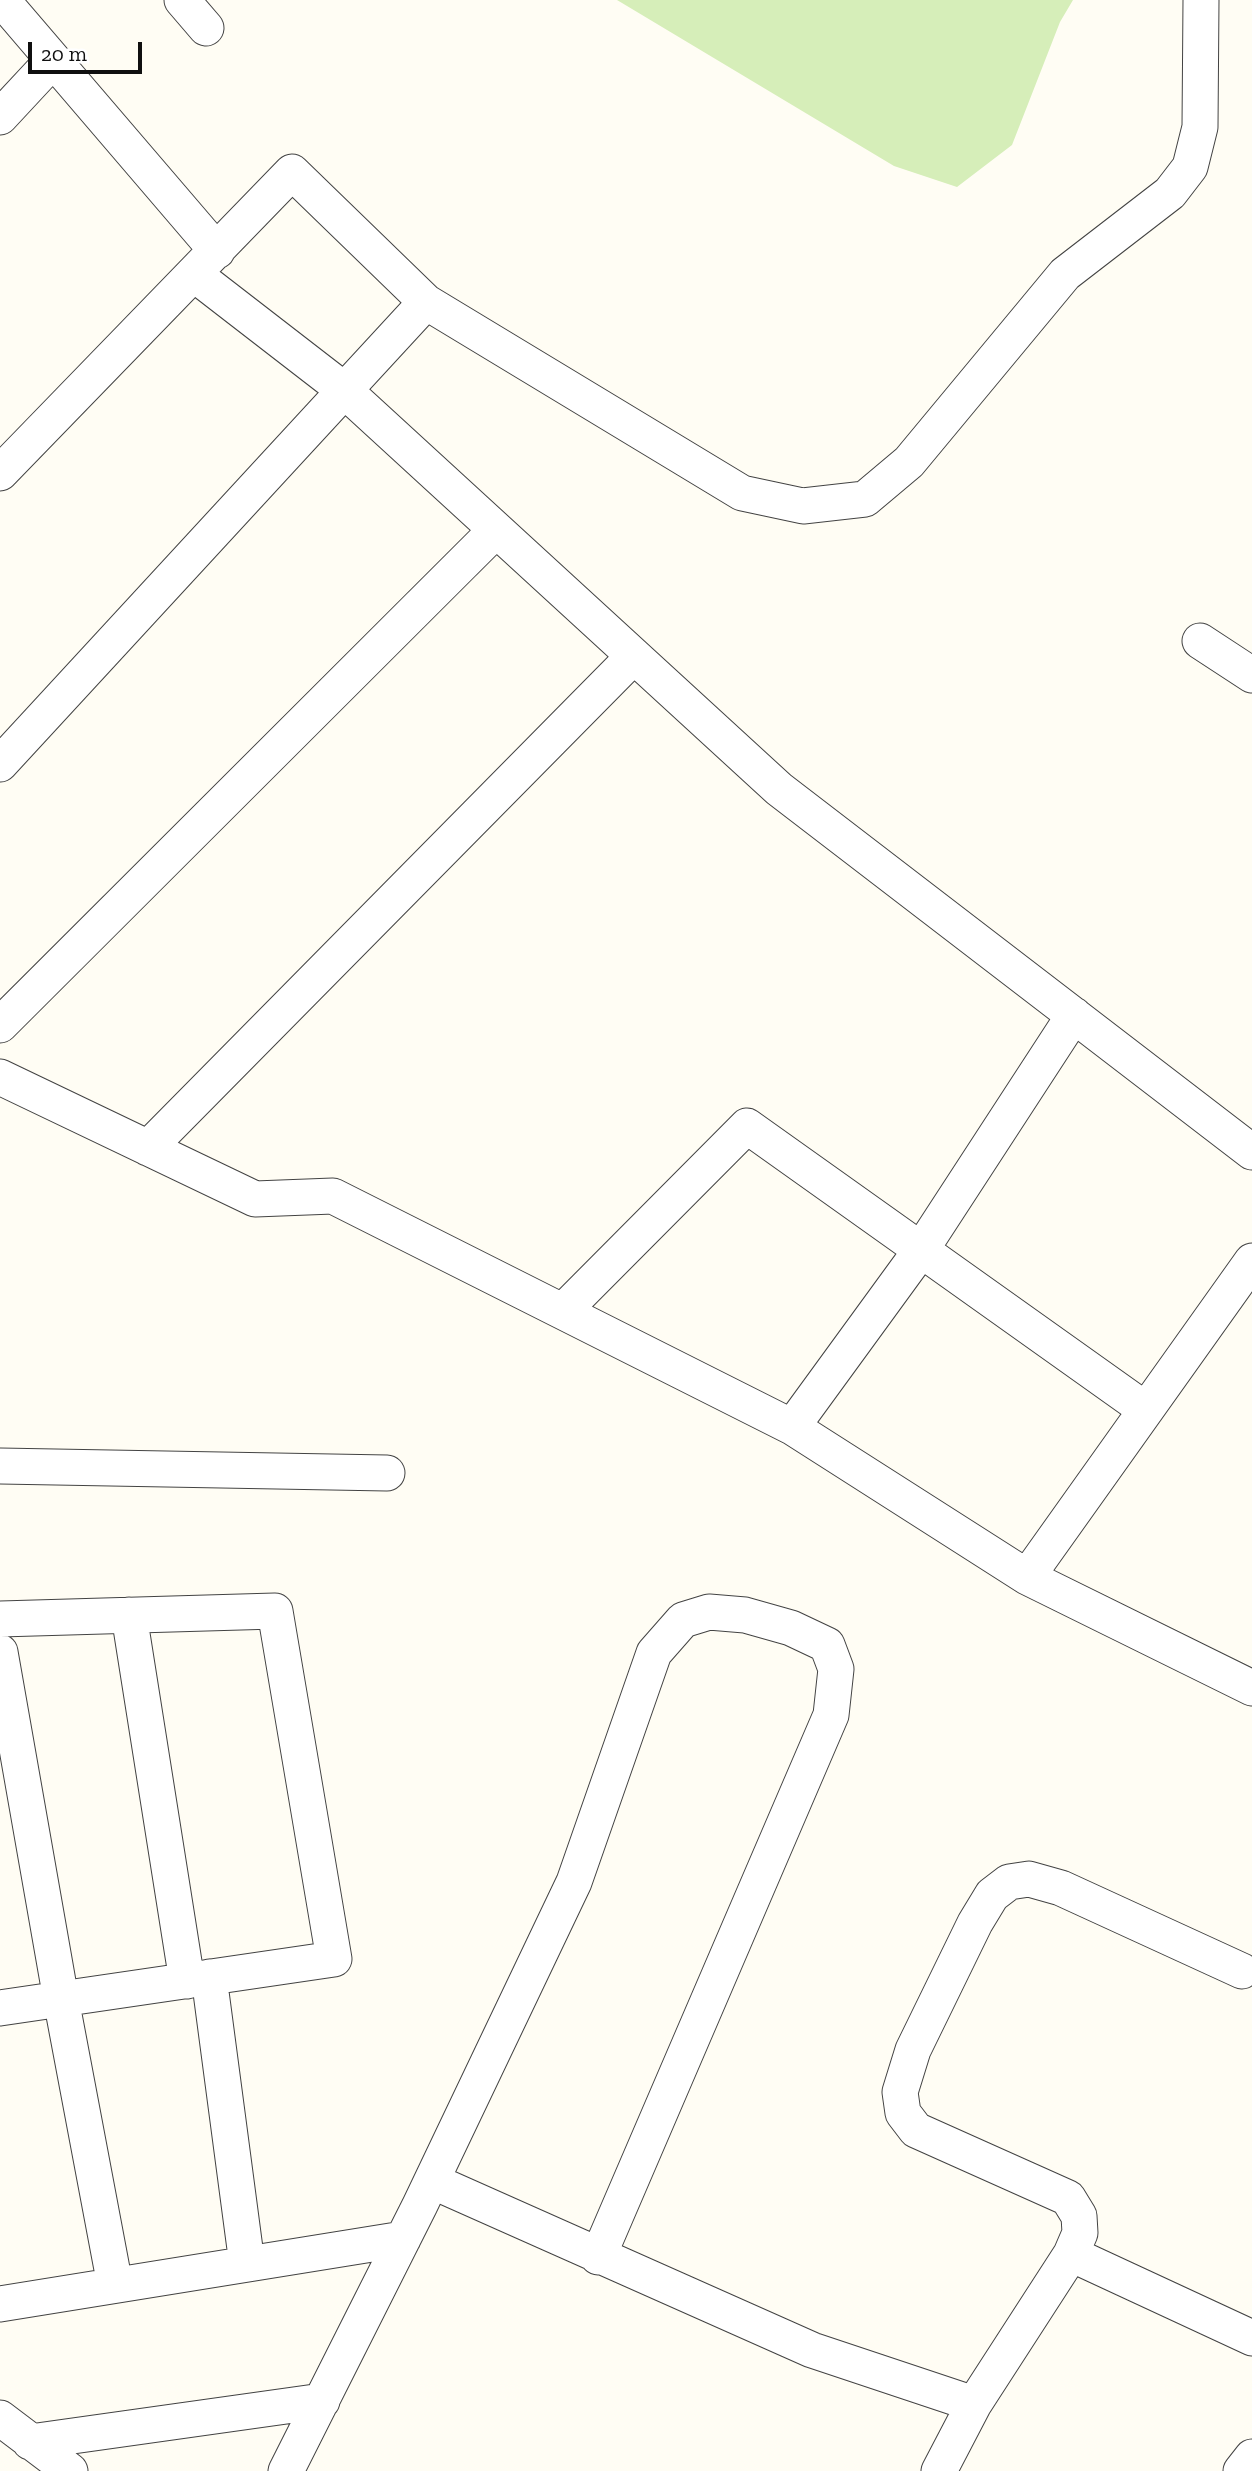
<!DOCTYPE html>
<style>
body{margin:0}
#map{position:relative;width:1252px;height:2471px;overflow:hidden;background:#fffdf4;font-family:"Zilla Slab",serif}
canvas{display:block}
.scale{position:absolute;left:28px;top:42px;width:114px;height:32px;box-sizing:border-box;border:4px solid #101010;border-top:0;padding-left:9px;font-size:21px;line-height:24px;white-space:nowrap;color:#101010;-webkit-text-stroke:5px #fff;paint-order:stroke}
</style>
<div id="map">
<canvas width="1252" height="2471"></canvas>
<div class="scale">20 m</div>
</div>
<script>
const g = document.querySelector('canvas').getContext('2d');
g.lineJoin = 'round';
function fill(path, color) { g.fillStyle = color; g.fill(path, 'evenodd'); }
const toPath = rows => new Path2D(rows.map(r => 'M' + r).join(''));
function stroke(path, color, width, dash) { g.strokeStyle = color; g.lineWidth = width; g.lineCap = dash ? 'butt' : 'round'; g.setLineDash(dash || []); g.stroke(path); }
fill(toPath([
 [617,0,1073,0,1060,22,1012,145,957,187,894,166]
]), '#d6eeb9');
const minor = toPath([
 [2,0,217,251],
 [182,0,206,28],
 [0,117,53,60],
 [194,274,344,390,779,789,1252,1152],
 [0,473,292,172,426,302,742,493,803,506,865,499,909,462,1065,274,1170,193,1190,167,1200,127,1201,0],
 [1200,641,1252,675],
 [0,764,426,302],
 [0,1025,496,530],
 [0,1077,255,1199,333,1196,792,1427,1027,1577,1252,1688],
 [148,1148,634,656],
 [563,1311,747,1126,1146,1410],
 [792,1427,921,1250,1074,1015],
 [0,1466,387,1473],
 [1027,1577,1252,1261],
 [129,1615,187,1981],
 [0,1619,275,1611,334,1959,0,2008],
 [0,1652,61,1999,115,2285],
 [209,1977,247,2264],
 [432,2181,812,2350,974,2404],
 [1071,2254,1252,2338],
 [0,2304,403,2239],
 [0,2418,70,2471],
 [30,2442,322,2401],
 [286,2471,420,2205,574,1882,654,1653,683,1620,709,1612,745,1615,791,1628,827,1645,836,1669,831,1715,598,2257],
 [939,2471,974,2404,1071,2254,1080,2233,1079,2216,1068,2198,916,2130,903,2113,900,2092,913,2050,975,1923,992,1895,1009,1882,1029,1879,1061,1888,1242,1971],
 [1241,2471,1252,2457]
]);
stroke(minor, '#434343', 37);
stroke(minor, '#fff', 35);
</script>
